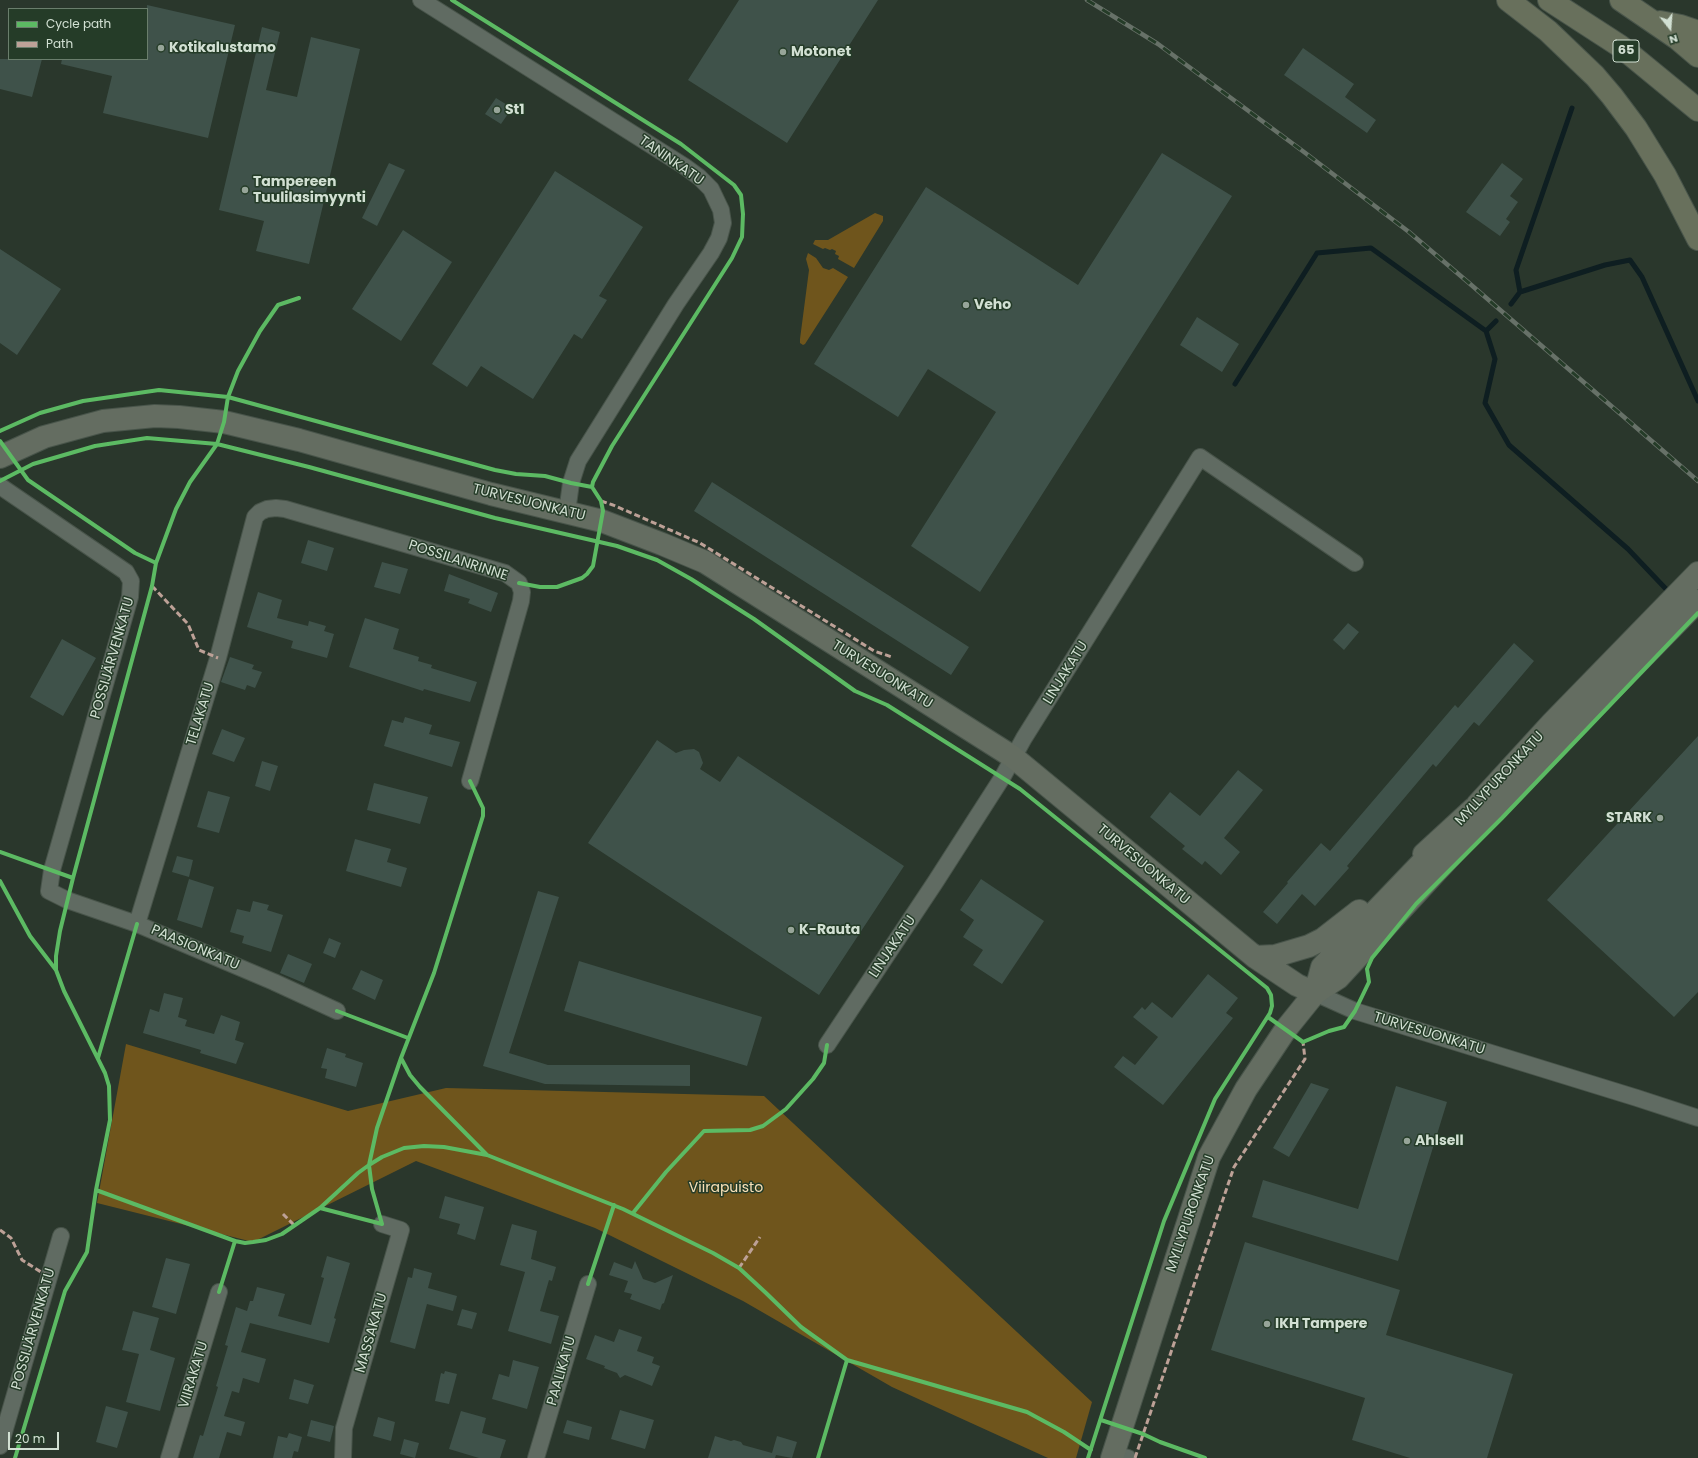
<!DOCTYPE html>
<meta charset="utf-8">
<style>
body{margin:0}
#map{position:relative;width:1698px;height:1458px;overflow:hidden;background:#2a372c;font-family:Poppins,sans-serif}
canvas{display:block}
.legend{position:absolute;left:8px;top:8px;width:140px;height:52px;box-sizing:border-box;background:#253c28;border:1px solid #6a7e6c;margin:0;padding:5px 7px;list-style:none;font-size:12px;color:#d2e0d3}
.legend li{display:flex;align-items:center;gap:8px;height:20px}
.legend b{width:20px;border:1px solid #6a7e6c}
.north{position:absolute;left:1650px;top:8px;width:40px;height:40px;-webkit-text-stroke:3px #253c28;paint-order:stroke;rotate:163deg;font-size:11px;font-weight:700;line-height:16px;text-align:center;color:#d2e0d3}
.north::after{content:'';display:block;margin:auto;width:14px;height:18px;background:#d2e0d3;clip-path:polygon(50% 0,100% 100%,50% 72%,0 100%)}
.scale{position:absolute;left:8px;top:1432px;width:51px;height:18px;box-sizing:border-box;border:2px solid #d2e0d3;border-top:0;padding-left:5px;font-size:12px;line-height:14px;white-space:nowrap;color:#d2e0d3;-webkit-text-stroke:3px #253c28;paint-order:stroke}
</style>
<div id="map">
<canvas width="1698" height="1458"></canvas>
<ul class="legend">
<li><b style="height:5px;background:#5cba63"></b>Cycle path</li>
<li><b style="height:5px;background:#bda197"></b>Path</li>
</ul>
<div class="north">N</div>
<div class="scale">20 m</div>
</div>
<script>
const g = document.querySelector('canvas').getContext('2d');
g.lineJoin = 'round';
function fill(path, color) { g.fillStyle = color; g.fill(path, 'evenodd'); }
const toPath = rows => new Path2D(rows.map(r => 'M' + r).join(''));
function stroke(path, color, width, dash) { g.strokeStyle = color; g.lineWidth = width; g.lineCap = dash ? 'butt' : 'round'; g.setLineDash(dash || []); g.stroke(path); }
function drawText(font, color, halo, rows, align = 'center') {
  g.font = font + ' Poppins,sans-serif'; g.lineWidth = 3; g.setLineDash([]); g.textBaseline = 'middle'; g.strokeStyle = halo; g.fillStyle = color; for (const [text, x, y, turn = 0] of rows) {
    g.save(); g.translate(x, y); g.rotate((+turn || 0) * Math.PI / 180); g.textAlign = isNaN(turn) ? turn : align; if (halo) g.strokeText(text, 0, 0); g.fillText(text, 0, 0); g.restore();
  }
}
fill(toPath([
 [875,213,883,216,883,221,854,268,838,259,839,256,835,254,836,251,832,249,830,250,825,248,823,249,813,244,815,240,828,240],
 [808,253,816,258,823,268,829,270,833,268,848,277,805,344,803,345,800,343,800,339,809,270,806,259],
 [126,1044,348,1111,446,1088,764,1096,1092,1402,1076,1458,1048,1458,892,1387,743,1301,595,1228,416,1161,253,1242,97,1203]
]), '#6f551c');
stroke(toPath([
 [1520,292,1516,270,1572,108],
 [1511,304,1520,292,1605,265,1630,260,1642,277,1698,401],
 [1486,331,1496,321],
 [1235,384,1317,253,1371,248,1486,331,1495,359,1485,403,1509,445,1628,549,1666,589]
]), '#0e1e21', 5);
fill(toPath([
 [739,0,878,0,787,143,688,80],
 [147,5,235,25,208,138,103,113,112,76,61,64,62,59,147,59],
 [262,27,280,32,266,90,297,97,311,37,360,49,309,264,256,251,264,221,219,210],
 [1303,48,1354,84,1345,97,1376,120,1367,133,1284,75],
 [0,59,42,59,32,97,0,89],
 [496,98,512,108,501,124,485,114],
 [1162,153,1232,196,980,592,911,546,996,412,928,369,898,417,814,364,926,187,1078,285],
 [389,163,405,170,377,226,362,218],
 [1502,163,1523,179,1510,196,1518,202,1506,219,1510,222,1500,236,1466,212],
 [555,171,643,227,599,296,607,300,582,339,574,334,533,399,481,366,467,387,432,364],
 [403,230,452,262,401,341,352,309],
 [0,249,61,289,17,355,0,343],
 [1197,317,1239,344,1222,372,1180,345],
 [712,482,969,647,951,675,694,511],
 [308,540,334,548,327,571,301,563],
 [382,562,408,569,400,594,374,587],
 [449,574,498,593,491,612,468,603,470,599,444,591],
 [258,592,282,600,277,618,308,626,309,621,326,626,324,631,334,634,327,658,291,648,293,641,247,627],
 [365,618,399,629,393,649,419,657,418,661,432,665,431,668,477,682,470,702,424,689,423,691,349,667],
 [1348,623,1359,632,1344,650,1333,640],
 [62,639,96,658,63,716,30,697],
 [1514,643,1534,661,1479,726,1474,722,1436,767,1433,764,1347,866,1349,868,1315,906,1302,894,1277,924,1263,912,1288,883,1287,882,1321,843,1330,851,1455,705,1458,708],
 [230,657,254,665,252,669,262,672,255,688,247,685,245,690,221,682],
 [405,717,432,725,429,734,460,742,452,767,384,746,392,720,403,723],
 [222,729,245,738,234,762,212,754],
 [1698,736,1698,992,1674,1017,1547,900],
 [657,740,676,753,684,750,694,749,699,752,703,763,700,769,720,782,738,756,904,866,819,995,588,843],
 [262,761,278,766,270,791,255,786],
 [1238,770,1263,790,1224,838,1240,852,1221,875,1205,861,1202,865,1182,849,1185,846,1150,817,1170,792,1200,816],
 [374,783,428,797,420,824,367,810],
 [208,791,230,797,219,833,197,827],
 [355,839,391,849,387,862,407,868,401,887,346,871],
 [177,856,193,860,189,877,172,872],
 [189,879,214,887,202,928,177,920],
 [981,879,1044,921,1002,984,973,965,983,950,963,937,974,920,960,910],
 [538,891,559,897,509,1053,548,1065,690,1065,690,1086,545,1084,483,1066],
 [253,901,269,905,267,910,283,915,271,952,242,943,244,936,230,932,237,909,250,912],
 [329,938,341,943,335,958,323,953],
 [288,954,312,964,304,983,280,973],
 [579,961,762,1017,747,1066,564,1011],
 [361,970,383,980,375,1000,352,989],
 [1208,974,1238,998,1226,1013,1233,1018,1163,1105,1114,1067,1123,1056,1135,1065,1158,1037,1133,1017,1142,1007,1145,1010,1152,1002,1172,1018],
 [164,993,183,998,178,1017,187,1020,185,1026,214,1034,221,1015,240,1022,235,1040,244,1043,236,1064,200,1053,201,1050,143,1033,150,1009,159,1012],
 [327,1048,346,1054,345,1057,363,1063,356,1087,325,1078,327,1069,321,1068],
 [1311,1083,1329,1089,1289,1157,1273,1148],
 [1396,1086,1447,1102,1398,1261,1252,1217,1263,1180,1358,1209],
 [445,1196,484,1207,475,1240,457,1234,460,1224,439,1218],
 [512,1224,537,1231,531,1259,556,1267,552,1281,549,1280,540,1311,559,1316,551,1344,508,1331,525,1272,500,1265],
 [1245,1242,1400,1290,1386,1335,1513,1374,1487,1458,1410,1458,1352,1440,1365,1398,1211,1350],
 [327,1256,350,1263,334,1318,336,1319,329,1343,250,1323,241,1352,266,1359,259,1383,243,1378,239,1393,232,1391,224,1416,245,1422,241,1436,227,1432,219,1458,193,1458,200,1435,203,1436,218,1387,216,1386,228,1346,225,1345,236,1307,247,1311,250,1301,253,1301,257,1287,285,1294,278,1316,311,1325,324,1278,321,1277],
 [166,1258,190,1264,176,1314,152,1307],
 [635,1261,643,1279,655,1283,673,1275,664,1303,662,1304,660,1310,630,1299,632,1294,624,1292,628,1281,609,1275,614,1262,632,1269],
 [414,1268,432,1273,428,1288,457,1296,453,1311,427,1304,415,1349,390,1342,408,1277,412,1278],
 [462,1309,477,1313,472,1329,457,1325],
 [133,1311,159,1318,150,1350,175,1358,160,1411,126,1402,139,1354,122,1350],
 [619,1329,642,1337,637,1351,654,1357,652,1363,660,1366,652,1386,625,1375,620,1378,617,1373,604,1368,605,1366,586,1359,595,1335,614,1342],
 [513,1360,539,1367,527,1409,492,1399,499,1374,509,1377],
 [445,1371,457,1374,449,1404,435,1401,441,1373,444,1374],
 [294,1379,314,1385,308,1404,289,1399],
 [106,1406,128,1412,117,1448,96,1442],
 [620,1410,654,1420,645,1449,611,1439],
 [461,1411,486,1418,482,1433,506,1440,500,1458,479,1458,449,1449],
 [378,1417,395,1422,391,1441,373,1436],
 [311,1420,334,1426,330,1442,307,1436],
 [567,1420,592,1427,589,1440,563,1433],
 [289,1433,302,1437,298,1452,294,1451,292,1458,273,1458,278,1436,287,1438],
 [715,1436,731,1441,734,1440,741,1442,743,1445,772,1453,777,1436,797,1442,792,1458,776,1455,775,1458,708,1458],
 [404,1439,419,1443,415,1458,400,1454]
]), '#3f524a');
const minor = toPath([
 [421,0,684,166,699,177,711,189,721,210,723,223,719,238,711,253,676,304,578,461,571,483,567,512],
 [0,486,126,572,131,581,130,597,52,870,49,891,67,900,137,924,274,982,337,1011],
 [137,924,218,658,255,517,260,512,267,509,276,508,285,509,505,573,519,583,522,592,521,601,470,781],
 [1315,993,1355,1011,1637,1098,1698,1118],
 [827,1045,936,881,1002,778,1024,738,1200,457,1355,563],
 [0,1446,61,1236],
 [1113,1454,1128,1458],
 [169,1458,219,1292],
 [343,1458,344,1428,401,1230,382,1224],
 [536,1458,588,1284]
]);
const secondary = toPath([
 [0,457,44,437,103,421,155,416,179,417,224,422,299,440,491,494,602,521,662,544,705,562,1013,757,1255,957,1297,985,1315,993],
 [1477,805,1552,723,1698,573],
 [1424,854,1473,809],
 [1255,957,1275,956,1309,946,1323,939,1359,911],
 [1315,993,1322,967,1437,847],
 [1112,1458,1209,1157,1246,1089,1286,1029,1315,993,1338,978,1500,802,1698,601]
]);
const trunk = toPath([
 [1508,0,1548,31,1595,76,1612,96,1636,128,1665,175,1698,239],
 [1549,0,1620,46,1698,110],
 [1621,0,1678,39,1698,56],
 [1660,22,1681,26,1698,32]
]);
stroke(minor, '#48544a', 18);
stroke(secondary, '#48544a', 24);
stroke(trunk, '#48544a', 24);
stroke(minor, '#606b62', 16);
stroke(secondary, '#646d61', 22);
stroke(trunk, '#68705c', 22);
const rail = toPath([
 [1087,0,1158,44,1304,152,1409,232,1469,283,1698,481]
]);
stroke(rail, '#677168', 4.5);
stroke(rail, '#253c28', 3, [9]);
stroke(toPath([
 [601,501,613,505,700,543,874,651,892,657],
 [152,586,188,624,199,650,218,658],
 [283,1214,295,1226],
 [0,1230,11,1238,22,1260,49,1277],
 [739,1268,760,1237],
 [1135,1458,1234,1167,1305,1059,1303,1042]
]), '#bda197', 3, [6, 3]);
stroke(toPath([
 [452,0,681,144,734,185,741,195,743,214,742,237,732,258,612,446,593,482,592,487,601,501,603,511,593,566,587,574,582,578,557,587,540,587,519,583],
 [0,431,40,413,83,401,159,390,228,397,495,470,516,474,545,476,571,483,592,487],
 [0,441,28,480,135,553,156,563],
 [0,481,33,464,95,446,147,438,217,444,309,467,495,518,617,546,657,560,691,579,754,619,855,691,887,705,1020,789,1267,988,1271,995,1272,1006,1270,1013,1215,1099,1164,1221,1088,1458],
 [0,852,73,878],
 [0,881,30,936,56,970],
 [337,1011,408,1038],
 [1268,1017,1303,1042,1329,1031,1344,1027,1355,1011,1369,982,1367,969,1372,958,1416,904,1502,818,1698,613],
 [98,1058,137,924],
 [401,1058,410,1075,420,1087,487,1155,623,1209,713,1253,739,1268,766,1293,801,1327,847,1360,1027,1412,1064,1432,1091,1450],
 [96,1190,235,1241,219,1292],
 [320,1208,382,1224],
 [633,1213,666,1172,704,1131,750,1130,763,1126,786,1109,813,1079,824,1063,827,1045],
 [382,1224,372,1189,369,1165,377,1128,401,1058,434,973,483,816,483,808,470,781],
 [235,1241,245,1243,253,1242,266,1240,282,1234,320,1208,358,1173,369,1165,382,1157,404,1148,424,1146,444,1147,487,1155],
 [588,1284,614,1205],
 [1101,1420,1143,1434,1160,1442,1205,1458],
 [15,1458,65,1291,87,1252,96,1190,110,1120,109,1086,105,1073,64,991,56,970,56,956,60,931,73,878,152,586,156,563,176,509,190,482,217,444,224,422,228,397,238,371,260,331,278,305,299,298],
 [818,1458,847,1360]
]), '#5cba63', 4);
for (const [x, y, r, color] of [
 [161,48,4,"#97a599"],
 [783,52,4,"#97a599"],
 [497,110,4,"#97a599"],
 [245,190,4,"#97a599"],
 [966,305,4,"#97a599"],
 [1660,818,4,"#97a599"],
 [791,930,4,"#97a599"],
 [1407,1141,4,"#97a599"],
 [1267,1324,4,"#97a599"]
]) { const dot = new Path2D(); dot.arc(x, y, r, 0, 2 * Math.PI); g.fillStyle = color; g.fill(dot); stroke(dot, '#253c28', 1.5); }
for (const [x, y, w] of [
 [1626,51,26]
]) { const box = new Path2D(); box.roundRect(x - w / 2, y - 11, w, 22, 3); g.fillStyle = '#253c28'; g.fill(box); stroke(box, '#d2e0d3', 1); }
drawText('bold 13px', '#d2e0d3', null, [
 ["65",1626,51]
]);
drawText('bold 14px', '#d2e0d3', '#253c28', [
 ["Kotikalustamo",169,48],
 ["Motonet",791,52],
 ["St1",505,110],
 ["Tampereen",253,182],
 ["Tuulilasimyynti",253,198],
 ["Veho",974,305],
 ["STARK",1652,818,"right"],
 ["K-Rauta",799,930],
 ["Ahlsell",1415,1141],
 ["IKH Tampere",1275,1324]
], 'left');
drawText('14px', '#d2e0d3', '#253c28', [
 ["TANINKATU",671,161,35],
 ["TURVESUONKATU",529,503,14],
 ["POSSILANRINNE",458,561,18],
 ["POSSIJÄRVENKATU",113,658,-74],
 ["LINJAKATU",1066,673,-58],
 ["TURVESUONKATU",882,675,32],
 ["TELAKATU",201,714,-73],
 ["MYLLYPURONKATU",1500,779,-47],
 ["TURVESUONKATU",1143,865,40],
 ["LINJAKATU",893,947,-56],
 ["PAASIONKATU",195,948,23],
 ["TURVESUONKATU",1429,1034,17],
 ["MYLLYPURONKATU",1191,1214,-71],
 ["POSSIJÄRVENKATU",34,1329,-74],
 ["MASSAKATU",372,1333,-74],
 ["PAALIKATU",562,1371,-74],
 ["VIIRAKATU",194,1375,-73]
]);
drawText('14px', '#f8e0b7', '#253c28', [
 ["Viirapuisto",726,1188]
]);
</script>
